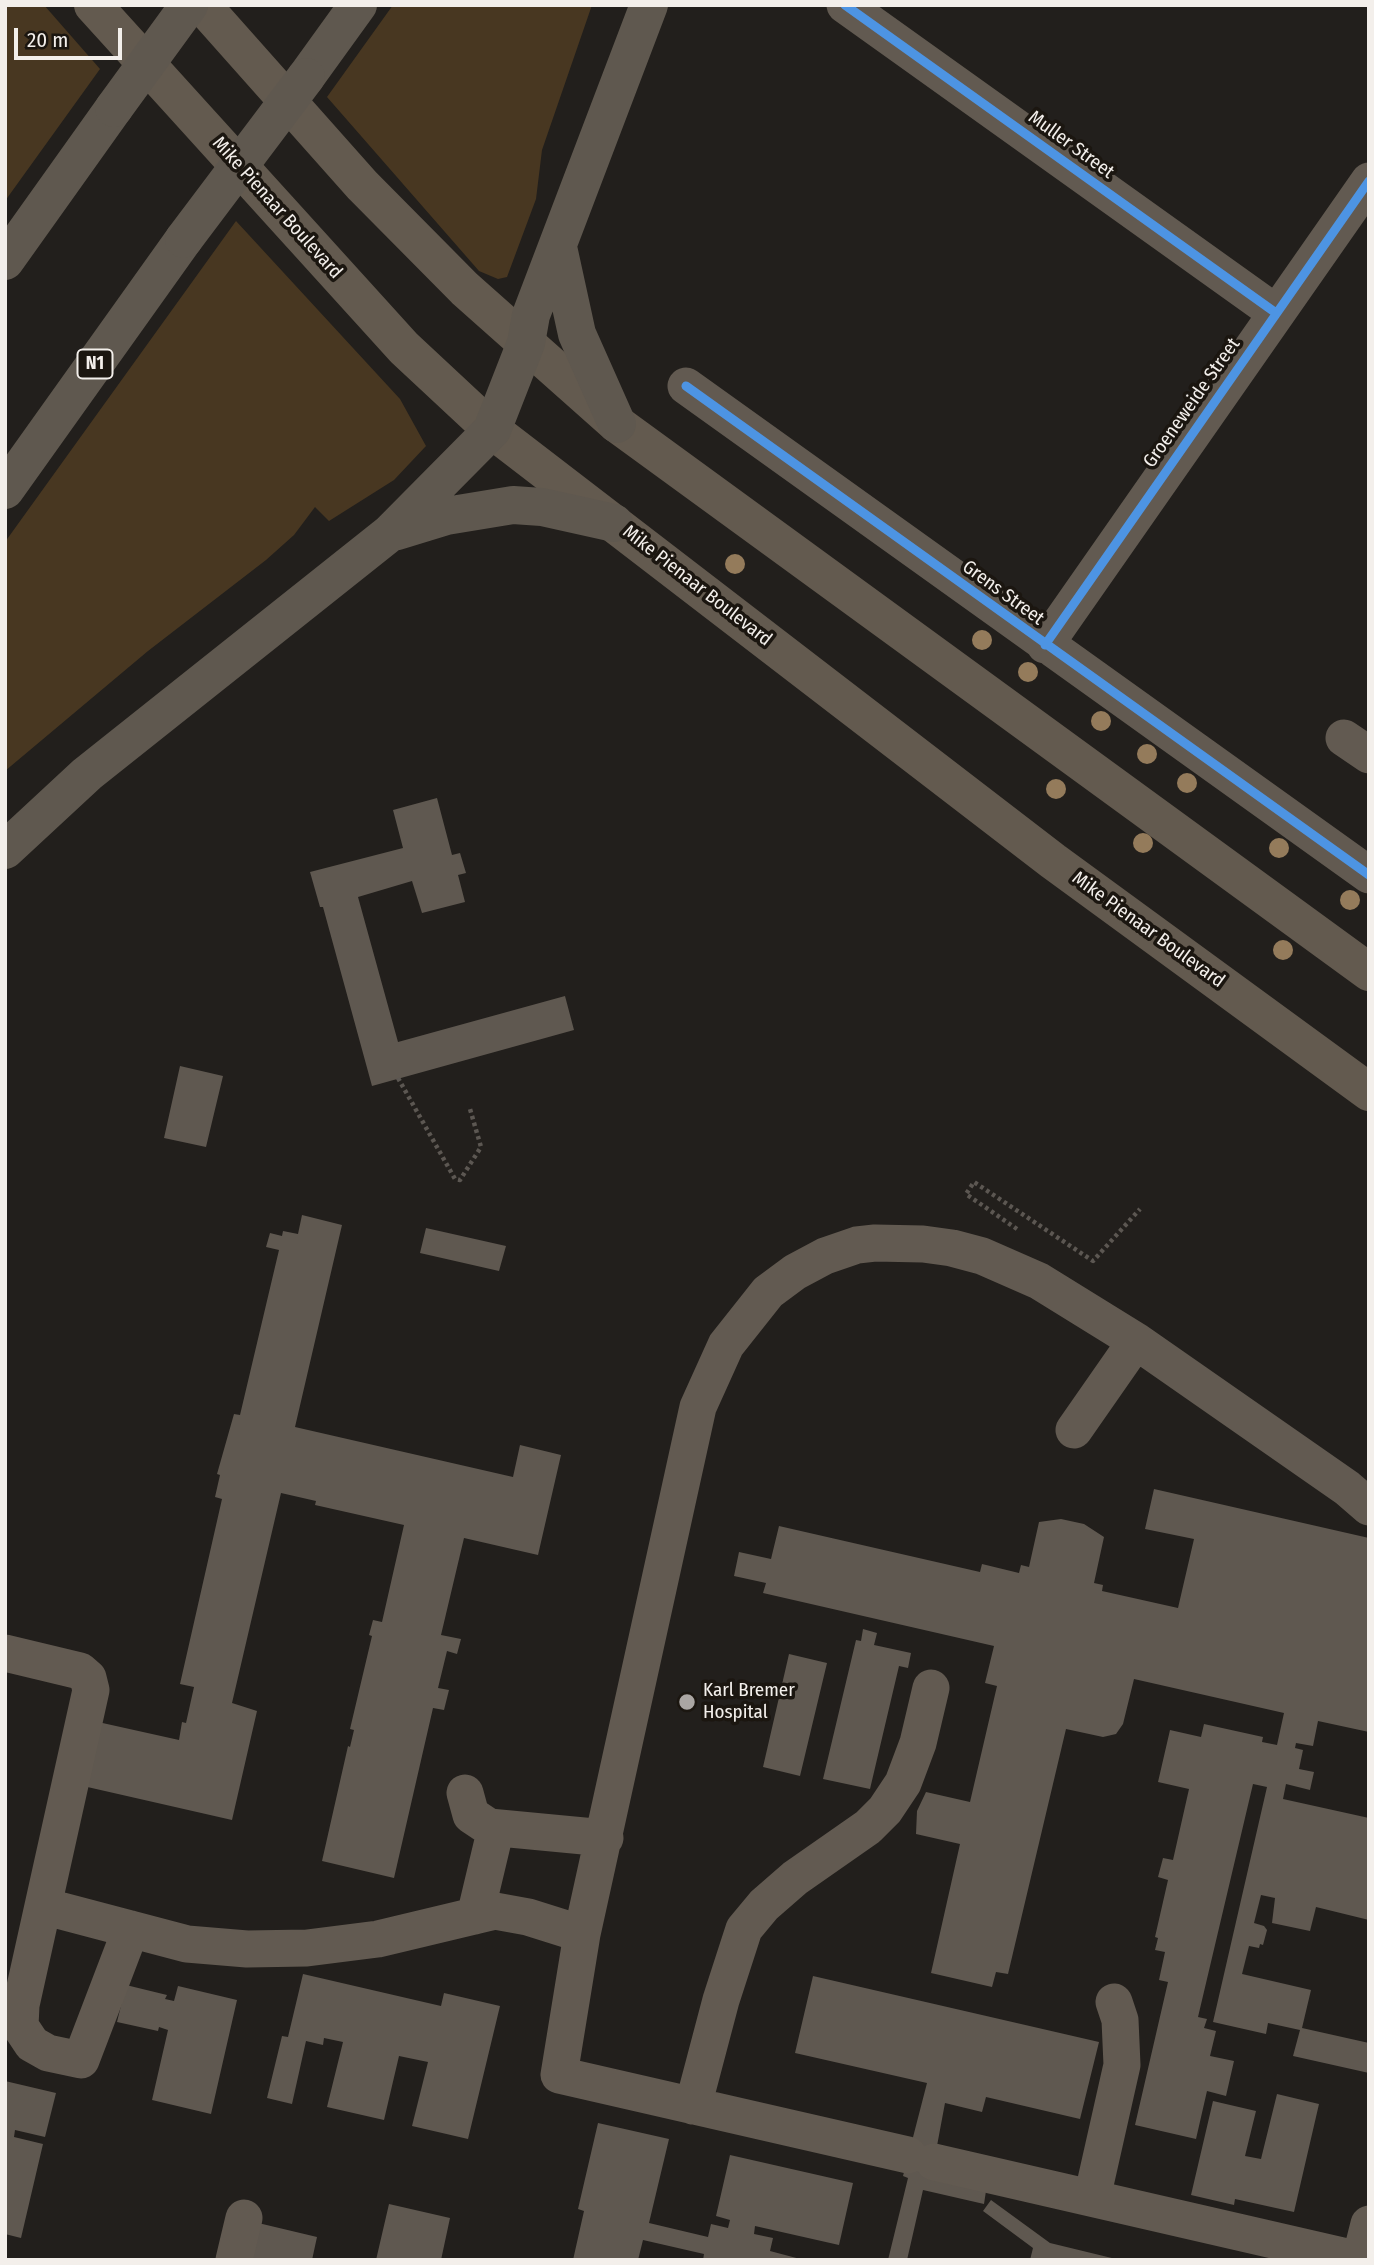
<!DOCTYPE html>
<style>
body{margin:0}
#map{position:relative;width:1374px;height:2265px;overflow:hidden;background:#221f1c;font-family:"Fira Sans Condensed",sans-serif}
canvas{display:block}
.frame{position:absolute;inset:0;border:7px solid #f3efeb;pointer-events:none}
.scale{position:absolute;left:14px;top:28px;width:108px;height:32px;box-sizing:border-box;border:4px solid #f3efeb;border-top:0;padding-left:9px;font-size:21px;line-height:24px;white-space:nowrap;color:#f3efeb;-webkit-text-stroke:5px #1b1610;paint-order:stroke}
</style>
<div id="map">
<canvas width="1374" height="2265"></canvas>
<div class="frame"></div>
<div class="scale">20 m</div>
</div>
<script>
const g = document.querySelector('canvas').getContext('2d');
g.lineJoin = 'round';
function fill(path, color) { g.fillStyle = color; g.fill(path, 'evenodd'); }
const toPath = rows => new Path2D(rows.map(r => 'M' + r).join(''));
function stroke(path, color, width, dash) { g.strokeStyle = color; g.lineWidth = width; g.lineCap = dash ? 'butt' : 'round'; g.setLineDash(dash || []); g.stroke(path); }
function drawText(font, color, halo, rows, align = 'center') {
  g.font = font + ' "Fira Sans Condensed",sans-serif'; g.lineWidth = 7; g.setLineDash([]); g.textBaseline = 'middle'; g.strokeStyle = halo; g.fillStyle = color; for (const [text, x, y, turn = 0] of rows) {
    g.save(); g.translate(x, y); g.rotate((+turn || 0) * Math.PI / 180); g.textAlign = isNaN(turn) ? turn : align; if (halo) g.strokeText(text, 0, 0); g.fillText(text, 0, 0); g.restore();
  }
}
fill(toPath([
 [5,5,44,5,100,69,5,201],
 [393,5,592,5,542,150,536,199,507,277,498,279,479,271,327,97],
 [236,221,400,399,426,446,394,480,329,521,315,507,294,535,266,560,148,651,5,771,5,542]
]), '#483721');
fill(toPath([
 [437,798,452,855,460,853,466,873,458,875,465,902,422,913,412,881,358,897,398,1042,565,996,574,1030,372,1086,323,907,320,907,310,872,403,848,393,810],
 [180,1066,223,1076,206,1147,164,1138],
 [302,1215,342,1225,295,1427,513,1477,520,1445,561,1455,538,1555,464,1538,441,1635,461,1639,457,1654,447,1651,438,1688,449,1690,444,1710,433,1708,394,1878,322,1861,348,1746,350,1747,354,1730,350,1729,372,1636,369,1635,373,1620,382,1622,404,1525,315,1505,316,1501,281,1493,232,1703,257,1711,232,1820,83,1786,98,1722,179,1740,182,1722,186,1723,194,1687,180,1684,222,1499,215,1497,220,1475,217,1474,234,1414,240,1415,279,1250,266,1247,270,1233,282,1236,283,1231,298,1234],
 [426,1228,506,1246,499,1271,420,1253],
 [1154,1489,1369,1538,1369,1732,1318,1721,1313,1746,1296,1743,1295,1748,1303,1750,1299,1769,1314,1772,1310,1790,1286,1784,1283,1799,1369,1818,1369,1920,1316,1907,1310,1931,1272,1923,1275,1898,1261,1895,1254,1923,1264,1926,1267,1930,1263,1945,1260,1944,1259,1948,1249,1946,1242,1974,1311,1990,1302,2028,1369,2043,1369,2073,1293,2056,1300,2030,1268,2023,1266,2034,1213,2022,1267,1787,1253,1784,1198,2017,1207,2019,1204,2028,1216,2031,1210,2056,1234,2061,1226,2096,1207,2091,1196,2139,1135,2125,1168,1982,1159,1980,1165,1952,1155,1950,1158,1938,1155,1937,1168,1880,1158,1877,1163,1858,1173,1860,1189,1789,1158,1782,1170,1730,1201,1737,1204,1724,1263,1737,1262,1742,1277,1745,1284,1713,1134,1679,1123,1724,1116,1734,1103,1737,1066,1729,1008,1974,996,1972,992,1987,931,1973,960,1844,916,1834,917,1811,926,1792,970,1802,997,1686,985,1683,994,1646,763,1593,766,1583,734,1576,739,1552,771,1559,779,1526,980,1572,982,1564,1019,1573,1021,1565,1029,1567,1039,1522,1061,1519,1084,1524,1104,1537,1094,1583,1103,1585,1102,1591,1178,1608,1194,1539,1145,1529],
 [863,1629,877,1633,874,1645,911,1653,908,1668,899,1666,870,1789,823,1779,856,1640,861,1641],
 [789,1654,827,1663,800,1776,763,1767],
 [303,1974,441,2006,444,1993,500,2006,468,2139,412,2126,428,2062,399,2056,384,2120,327,2107,343,2042,324,2038,323,2045,306,2041,292,2104,267,2098,282,2036,288,2037],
 [813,1976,1099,2042,1080,2119,986,2097,982,2112,945,2103,931,2178,986,2191,984,2204,923,2190,907,2260,888,2260,908,2178,903,2176,927,2083,795,2053],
 [126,1985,167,1995,165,1999,174,2001,178,1986,237,2000,211,2114,152,2100,168,2030,159,2027,158,2031,117,2022],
 [5,2081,56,2093,45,2137,15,2130,14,2137,43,2144,21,2238,5,2234],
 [1277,2094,1319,2104,1294,2212,1235,2199,1234,2205,1191,2195,1213,2101,1256,2111,1245,2156,1261,2159],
 [598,2123,669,2139,649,2223,708,2237,711,2224,728,2228,730,2220,716,2216,730,2155,853,2183,839,2245,755,2226,754,2234,773,2238,770,2251,804,2260,703,2260,704,2254,643,2240,638,2260,573,2260,584,2211,578,2209],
 [991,2200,1050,2243,1120,2260,1030,2260,1033,2248,983,2211],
 [389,2204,450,2218,441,2260,376,2260],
 [254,2222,317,2237,312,2260,245,2260]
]), '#5f5850');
stroke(toPath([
 [398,1078,455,1179,460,1180,481,1147,470,1109],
 [1017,1229,966,1194,974,1182,1093,1261,1140,1209]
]), '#5c5752', 4.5, [3.5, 3.5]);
stroke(toPath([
 [845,5,1276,313],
 [686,386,1369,875],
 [1045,645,1369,181],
 [1344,738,1369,755],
 [1074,1430,1136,1341],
 [5,1653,80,1671,88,1678,91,1690,21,2005,20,2026,32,2044,48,2053,81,2060,131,1929],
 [465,1793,471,1815,489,1827,605,1838],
 [43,1906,187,1944,247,1949,307,1948,378,1939,495,1911,528,1917,582,1934],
 [475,1916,496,1828],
 [693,2106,721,2000,744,1929,764,1905,795,1878,868,1827,885,1810,903,1783,918,1743,931,1688],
 [908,2155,559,2075,582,1934,698,1407,726,1345,768,1292,795,1272,825,1256,857,1245,875,1243,923,1244,952,1248,982,1256,1039,1281,1136,1341,1347,1488,1369,1507],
 [934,2162,1360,2260],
 [1092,2198,1122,2065,1120,2020,1114,2002],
 [234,2260,244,2218],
 [1360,2260,1369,2224]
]), '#625a51', 37);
stroke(toPath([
 [93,5,404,348,492,430,1053,861,1369,1092],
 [202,5,362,185,465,289,617,424,1369,972]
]), '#635a4f', 38);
stroke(toPath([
 [306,77,358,5],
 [558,247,577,334,617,424],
 [5,261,114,108],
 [5,490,184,239],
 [397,531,446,516,513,505,542,507,614,523],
 [5,850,87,774,390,533,492,430,526,343,531,315,649,5]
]), '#5f584f', 38);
stroke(toPath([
 [114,108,189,5],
 [184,239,306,77]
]), '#5f584f', 38);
stroke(toPath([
 [845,5,1276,313],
 [686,386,1369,875],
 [1045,645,1369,181]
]), '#4d94e3', 9);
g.fillStyle = '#947b5b';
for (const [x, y] of [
 [735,564],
 [982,640],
 [1028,672],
 [1101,721],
 [1147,754],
 [1187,783],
 [1056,789],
 [1143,843],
 [1279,848],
 [1350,900],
 [1283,950]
]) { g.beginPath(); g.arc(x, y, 10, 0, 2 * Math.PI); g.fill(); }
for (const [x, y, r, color] of [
 [687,1702,9,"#aaa6a3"]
]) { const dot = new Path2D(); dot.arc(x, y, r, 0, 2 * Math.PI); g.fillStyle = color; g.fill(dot); stroke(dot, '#1b1610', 2.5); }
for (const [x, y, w] of [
 [95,364,35]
]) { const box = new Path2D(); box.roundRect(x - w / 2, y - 14.5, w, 29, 5); g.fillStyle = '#1b1610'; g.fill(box); stroke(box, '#f3efeb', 2); }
drawText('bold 18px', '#f3efeb', null, [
 ["N1",95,364]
]);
drawText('19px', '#f3efeb', '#1b1610', [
 ["Muller Street",1071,145,36],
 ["Mike Pienaar Boulevard",277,208,48],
 ["Groeneweide Street",1192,403,-55],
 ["Mike Pienaar Boulevard",697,586,38],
 ["Grens Street",1003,593,36],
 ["Mike Pienaar Boulevard",1148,930,36]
]);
drawText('19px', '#f3efeb', '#1b1610', [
 ["Karl Bremer",703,1691],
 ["Hospital",703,1713]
], 'left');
</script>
